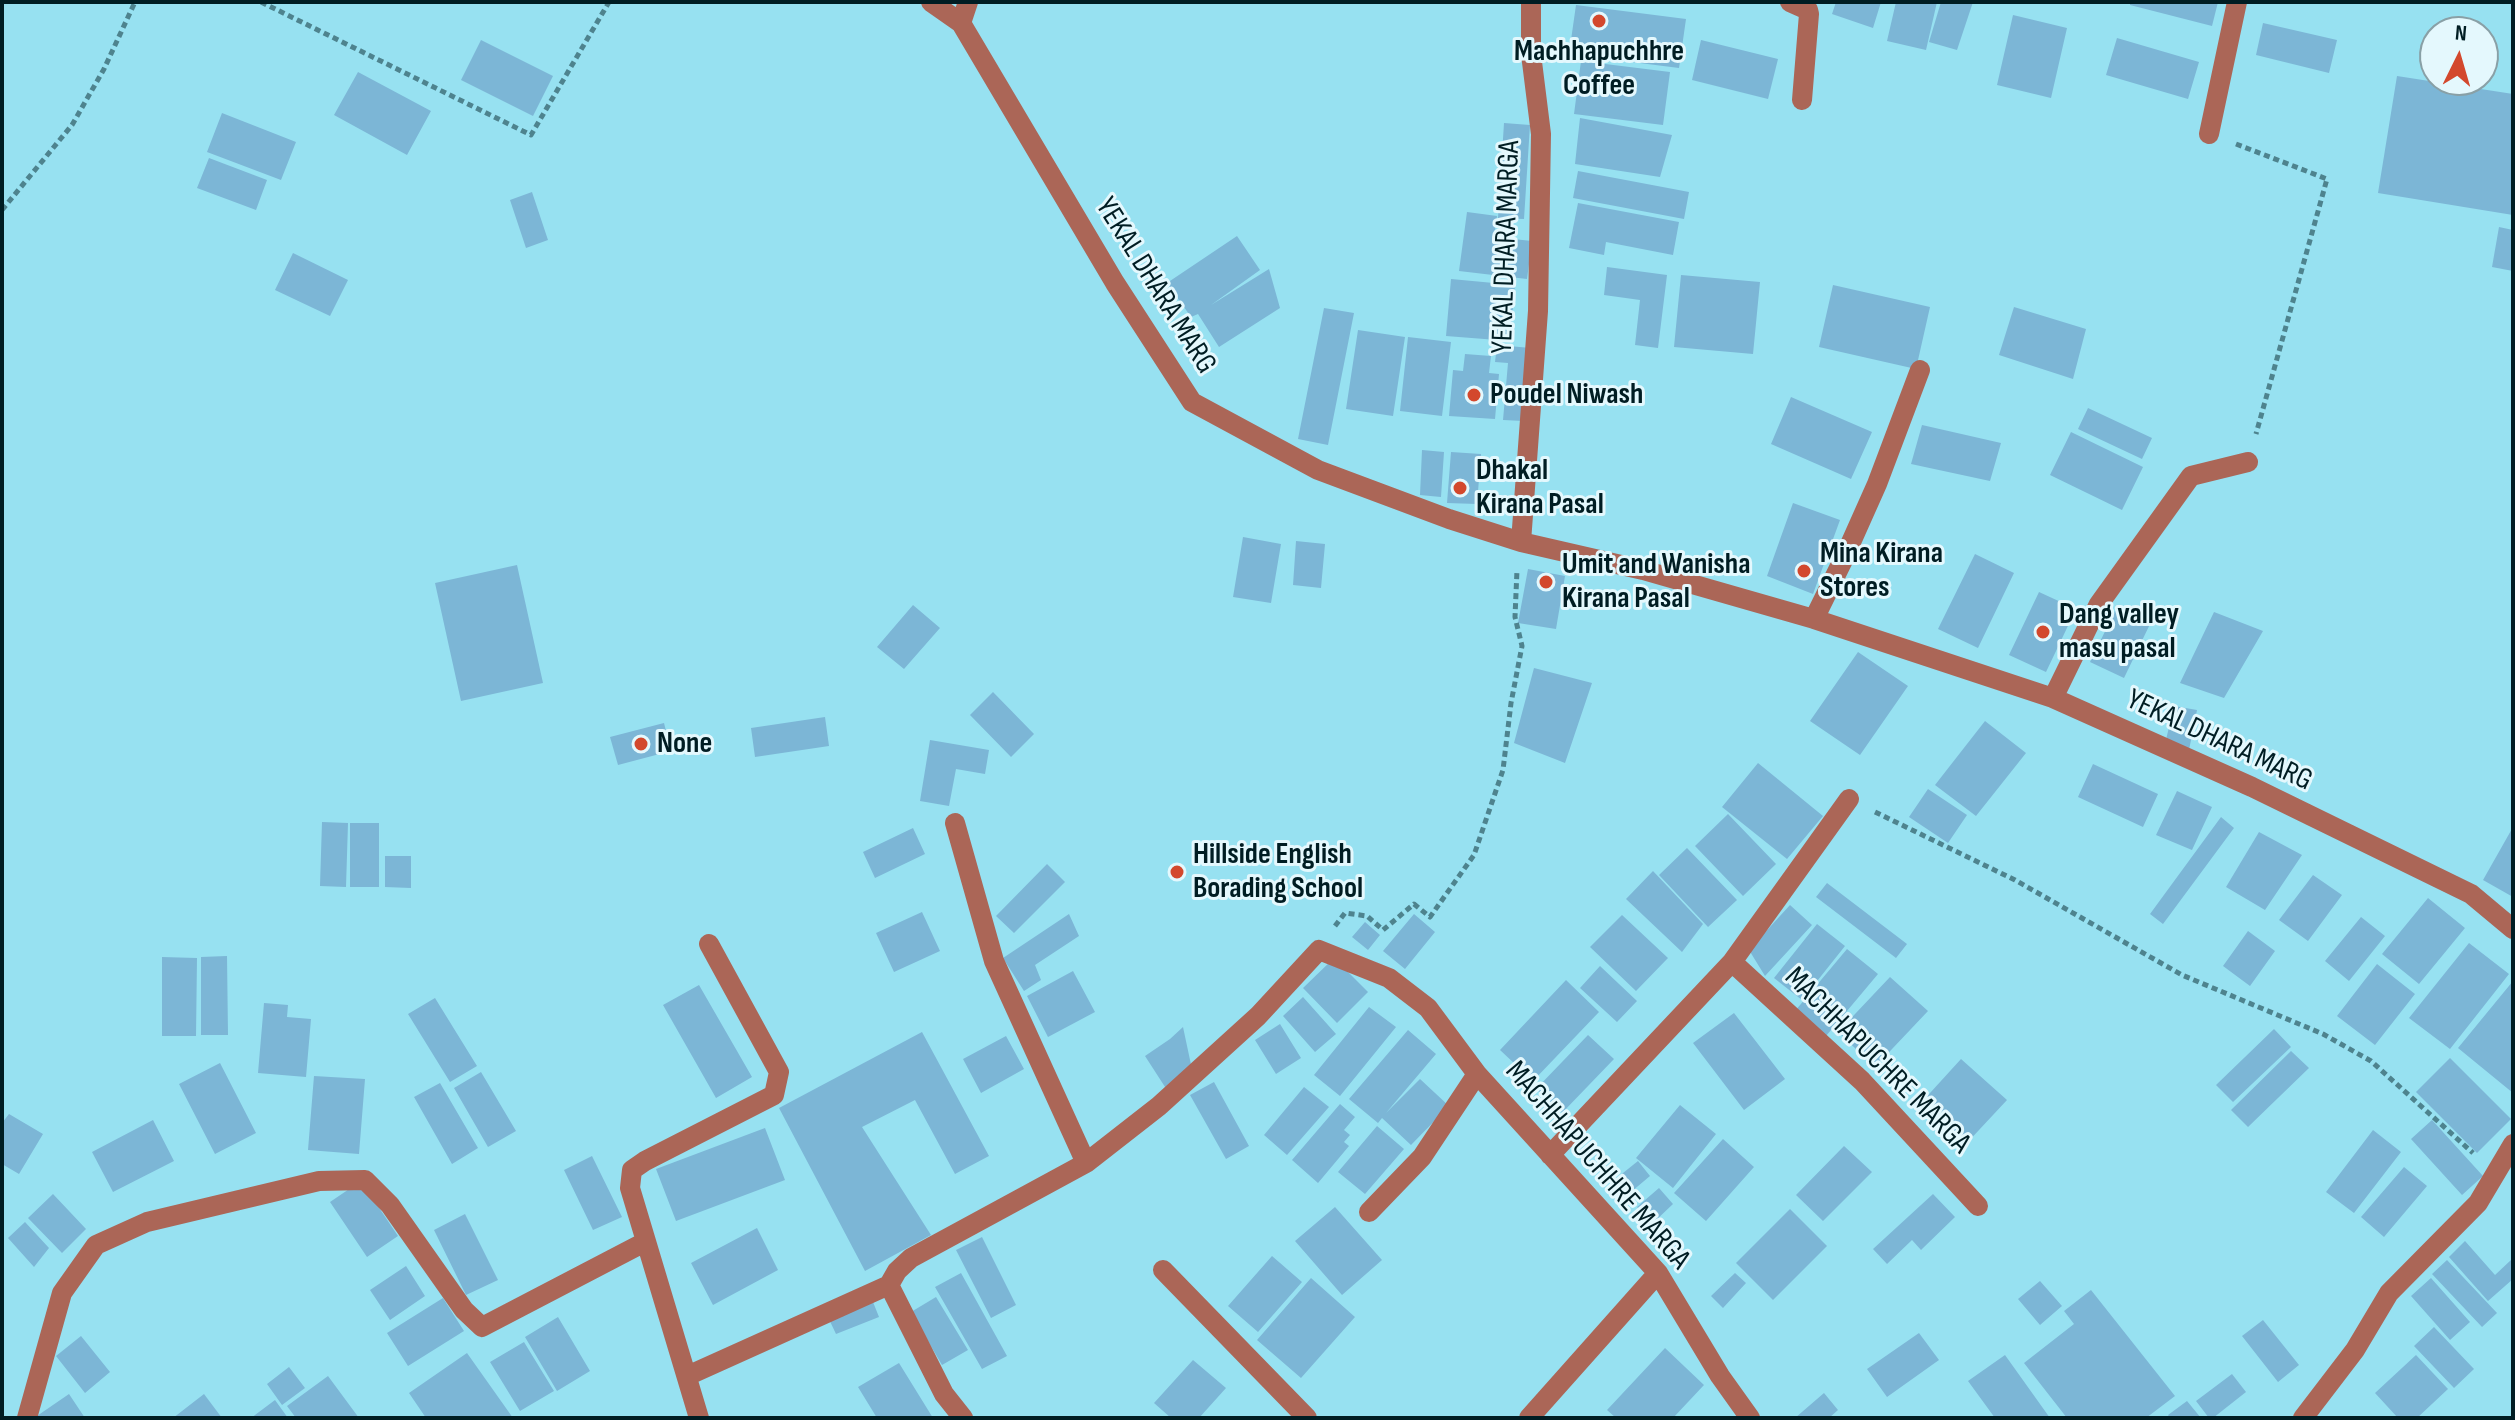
<!DOCTYPE html>
<style>
body{margin:0}
#map{position:relative;width:2515px;height:1420px;overflow:hidden;background:#97e1f1;font-family:"Sofia Sans Condensed",sans-serif}
canvas{display:block}
.frame{position:absolute;inset:0;border:4px solid #001d23;pointer-events:none}
.north{position:absolute;left:2419px;top:16px;width:80px;height:80px;box-sizing:border-box;background:#e4f8fd;border:2px solid #89a0a6;border-radius:50%;rotate:5deg;font-size:22px;font-weight:700;line-height:32px;text-align:center;color:#001d23}
.north::after{content:'';display:block;margin:auto;width:28px;height:36px;background:#d3482d;clip-path:polygon(50% 0,100% 100%,50% 72%,0 100%)}
</style>
<div id="map">
<canvas width="2515" height="1420"></canvas>
<div class="frame"></div>
<div class="north">N</div>
</div>
<script>
const g = document.querySelector('canvas').getContext('2d');
g.lineJoin = 'round';
function fill(path, color) { g.fillStyle = color; g.fill(path, 'evenodd'); }
const toPath = rows => new Path2D(rows.map(r => 'M' + r).join(''));
function stroke(path, color, width, dash) { g.strokeStyle = color; g.lineWidth = width; g.lineCap = dash ? 'butt' : 'round'; g.setLineDash(dash || []); g.stroke(path); }
function drawText(font, color, halo, rows, align = 'center') {
  g.font = font + ' "Sofia Sans Condensed",sans-serif'; g.lineWidth = 6; g.setLineDash([]); g.textBaseline = 'middle'; g.strokeStyle = halo; g.fillStyle = color; for (const [text, x, y, turn = 0] of rows) {
    g.save(); g.translate(x, y); g.rotate((+turn || 0) * Math.PI / 180); g.textAlign = isNaN(turn) ? turn : align; if (halo) g.strokeText(text, 0, 0); g.fillText(text, 0, 0); g.restore();
  }
}
fill(toPath([
 [1836,2,1881,2,1873,28,1832,14],
 [1896,2,1937,2,1926,50,1887,41],
 [1941,2,1973,2,1957,50,1929,42],
 [2130,2,2218,2,2212,26,2130,5],
 [1576,5,1686,19,1679,68,1569,54],
 [2013,15,2067,28,2051,98,1997,85],
 [2263,23,2337,40,2329,73,2256,55],
 [2117,38,2199,62,2188,99,2106,75],
 [481,40,553,76,533,116,461,80],
 [1701,40,1778,59,1768,99,1692,80],
 [1581,61,1670,72,1663,125,1574,114],
 [358,72,431,111,407,155,334,115],
 [2397,76,2513,94,2513,215,2378,193],
 [222,113,296,142,281,180,207,152],
 [1580,118,1672,135,1660,177,1575,164],
 [1504,123,1530,125,1524,219,1498,218],
 [209,158,267,180,256,210,197,188],
 [1578,171,1689,192,1684,219,1573,198],
 [532,192,548,240,526,248,510,200],
 [1578,203,1679,222,1673,255,1606,242,1604,255,1569,248],
 [1467,212,1497,216,1494,237,1532,241,1527,279,1459,271],
 [2499,227,2513,230,2513,271,2492,267],
 [1237,236,1260,270,1211,305,1269,269,1280,308,1219,347,1198,314,1191,317,1167,283],
 [293,253,348,280,330,316,275,290],
 [1607,267,1667,275,1658,348,1635,345,1640,300,1604,295],
 [1681,275,1760,282,1753,354,1674,347],
 [1451,279,1515,285,1510,341,1446,336],
 [1833,285,1930,307,1916,369,1819,347],
 [2014,307,2086,329,2073,379,1999,355],
 [1324,308,1354,313,1328,445,1298,439],
 [1358,330,1405,337,1393,416,1346,409],
 [1408,337,1451,342,1442,416,1400,411],
 [1497,345,1531,348,1524,421,1503,420,1508,363,1495,362],
 [1465,354,1491,356,1489,373,1499,374,1495,419,1449,416,1453,370,1463,371],
 [1791,397,1872,432,1851,479,1771,444],
 [2088,408,2152,438,2142,459,2078,429],
 [1922,425,2001,443,1990,481,1911,464],
 [2071,432,2143,467,2122,510,2050,475],
 [1422,450,1444,452,1441,497,1420,495],
 [1451,452,1481,454,1477,504,1447,503],
 [1793,503,1840,520,1813,594,1767,576],
 [1243,537,1281,544,1271,603,1233,597],
 [1296,541,1325,544,1321,588,1293,585],
 [1975,554,2014,573,1978,648,1938,629],
 [517,565,543,683,461,701,435,583],
 [1528,569,1565,576,1556,629,1518,623],
 [2039,592,2076,609,2046,672,2009,655],
 [913,605,940,628,904,669,877,647],
 [2115,611,2151,622,2124,678,2090,662],
 [2214,612,2263,631,2224,698,2180,683],
 [1858,652,1908,686,1860,755,1810,721],
 [1534,668,1592,683,1565,763,1514,743],
 [993,692,1034,734,1011,757,970,715],
 [2174,706,2197,710,2189,750,2165,744],
 [825,717,829,746,755,757,751,728],
 [1985,721,2026,753,1976,816,1935,785],
 [664,723,671,751,618,765,610,737],
 [930,740,989,750,985,774,956,769,949,806,920,801],
 [1758,763,1823,816,1787,859,1722,807],
 [2093,764,2158,794,2143,827,2078,797],
 [1928,789,1967,815,1948,843,1909,817],
 [2177,791,2212,807,2192,850,2156,835],
 [1728,814,1776,864,1743,896,1695,846],
 [2221,817,2234,828,2163,924,2150,914],
 [322,822,348,823,346,887,320,886],
 [350,823,379,823,379,887,350,887],
 [2513,827,2513,897,2483,880],
 [913,828,925,854,875,878,863,852],
 [2259,832,2302,855,2265,910,2226,887],
 [1687,848,1737,900,1708,927,1659,875],
 [385,856,411,856,411,888,385,887],
 [1047,864,1065,882,1014,933,996,916],
 [1653,871,1703,924,1682,952,1626,899],
 [2313,875,2342,895,2308,941,2279,920],
 [1827,883,1907,944,1896,958,1816,897],
 [2428,898,2465,928,2419,984,2382,954],
 [1790,905,1812,925,1765,976,1749,950],
 [922,912,940,951,894,972,876,933],
 [1069,914,1079,936,1035,965,1041,980,1024,991,1003,958],
 [1414,914,1435,932,1405,969,1383,951],
 [1622,915,1668,958,1636,991,1590,947],
 [2361,917,2385,936,2349,981,2325,961],
 [1365,922,1380,935,1368,950,1352,937],
 [1817,924,1845,946,1802,1000,1774,978],
 [2248,931,2275,951,2250,986,2223,966],
 [2469,943,2509,974,2450,1049,2409,1018],
 [1847,949,1878,974,1826,1036,1795,1011],
 [227,956,228,1035,201,1035,201,957],
 [162,957,197,958,196,1036,162,1036],
 [1334,958,1368,992,1337,1023,1303,988],
 [2377,964,2415,994,2375,1045,2337,1016],
 [1600,966,1637,1001,1617,1022,1580,988],
 [1073,971,1095,1012,1048,1037,1027,996],
 [1890,977,1928,1011,1875,1067,1838,1032],
 [1566,980,1599,1012,1533,1081,1500,1050],
 [2513,981,2513,1093,2458,1048],
 [699,985,752,1077,716,1098,663,1005],
 [1303,997,1336,1034,1315,1052,1283,1016],
 [435,998,477,1066,450,1082,408,1014],
 [264,1003,288,1005,287,1017,311,1019,306,1077,258,1073],
 [1369,1007,1396,1027,1340,1096,1314,1075],
 [1734,1013,1785,1079,1744,1110,1693,1043],
 [1280,1024,1301,1058,1276,1074,1255,1040],
 [1183,1027,1193,1074,1167,1090,1145,1056,1170,1039],
 [2274,1029,2291,1047,2233,1102,2216,1085],
 [1408,1030,1436,1054,1386,1113,1420,1079,1449,1106,1411,1145,1382,1118,1378,1123,1349,1099],
 [922,1032,989,1156,955,1174,915,1100,862,1127,931,1235,865,1271,779,1108],
 [1588,1035,1614,1059,1562,1113,1536,1089],
 [1006,1036,1024,1069,981,1093,963,1059],
 [2291,1051,2309,1068,2248,1127,2231,1110],
 [2450,1058,2511,1119,2477,1153,2416,1092],
 [1961,1059,2007,1100,1965,1145,1920,1104],
 [220,1063,256,1133,215,1154,179,1084],
 [481,1072,516,1131,488,1147,454,1088],
 [314,1076,365,1079,359,1154,308,1150],
 [1214,1082,1249,1146,1226,1159,1190,1095],
 [440,1083,478,1148,452,1164,414,1097],
 [1304,1087,1329,1107,1287,1155,1264,1135],
 [1340,1104,1355,1117,1344,1130,1350,1135,1344,1142,1349,1146,1318,1183,1292,1160],
 [1680,1105,1716,1134,1673,1188,1636,1158],
 [9,1114,43,1134,19,1174,2,1164,2,1123],
 [153,1120,174,1161,113,1192,92,1152],
 [2432,1120,2483,1176,2462,1195,2411,1139],
 [1377,1126,1404,1149,1365,1194,1338,1172],
 [765,1128,785,1180,676,1221,656,1169],
 [2373,1130,2401,1152,2354,1213,2326,1192],
 [1723,1139,1754,1167,1706,1221,1674,1193],
 [1844,1146,1872,1172,1823,1221,1796,1195],
 [592,1156,622,1217,593,1230,564,1170],
 [1638,1161,1650,1176,1625,1197,1613,1181],
 [2404,1167,2427,1186,2384,1237,2361,1217],
 [361,1181,398,1236,367,1257,330,1202],
 [1659,1188,1673,1204,1653,1223,1637,1207],
 [53,1194,86,1229,62,1253,28,1218],
 [1933,1194,1955,1217,1921,1250,1912,1240,1887,1264,1873,1249],
 [1335,1207,1382,1260,1342,1295,1295,1241],
 [1790,1209,1827,1246,1773,1300,1736,1263],
 [465,1214,498,1280,466,1295,434,1230],
 [25,1222,49,1248,34,1267,8,1238],
 [757,1228,778,1270,713,1305,691,1263],
 [982,1237,1016,1305,991,1318,956,1250],
 [2465,1241,2495,1275,2511,1260,2513,1261,2513,1279,2488,1301,2449,1257],
 [1272,1256,1302,1282,1258,1332,1228,1306],
 [2447,1260,2497,1313,2482,1327,2432,1274],
 [406,1266,425,1296,390,1320,370,1290],
 [961,1273,1007,1356,982,1369,935,1287],
 [1735,1273,1746,1283,1723,1308,1711,1296],
 [1311,1278,1355,1317,1301,1378,1257,1340],
 [2431,1278,2470,1322,2450,1340,2411,1296],
 [2040,1281,2062,1306,2040,1325,2018,1299],
 [2091,1290,2175,1396,2146,1418,2067,1418,2024,1363,2074,1324,2064,1311],
 [871,1297,879,1317,836,1334,827,1315],
 [936,1297,968,1350,942,1365,911,1312],
 [443,1298,464,1331,408,1366,387,1333],
 [558,1317,590,1371,557,1391,525,1337],
 [2263,1320,2299,1365,2278,1382,2242,1336],
 [2434,1327,2474,1369,2454,1388,2414,1346],
 [1919,1333,1939,1360,1887,1397,1867,1369],
 [81,1336,110,1372,85,1393,56,1356],
 [524,1342,554,1391,520,1411,490,1362],
 [1665,1348,1704,1385,1673,1418,1616,1418,1607,1410],
 [467,1353,513,1418,426,1418,409,1393],
 [2005,1355,2050,1418,1995,1418,1968,1381],
 [2416,1355,2448,1389,2417,1418,2398,1418,2375,1393],
 [1193,1360,1226,1388,1199,1418,1171,1418,1154,1403],
 [899,1363,933,1418,877,1418,858,1387],
 [289,1367,305,1388,282,1405,267,1384],
 [2232,1374,2246,1392,2213,1418,2209,1418,2196,1401],
 [328,1376,359,1418,296,1418,287,1406],
 [1824,1393,1838,1410,1829,1418,1795,1418],
 [69,1394,85,1418,34,1418],
 [204,1394,222,1418,173,1418],
 [275,1400,288,1418,251,1418],
 [2187,1401,2201,1418,2170,1418,2168,1415]
]), '#7cb6d6');
stroke(toPath([
 [261,2,531,135,609,2],
 [2236,144,2327,179,2256,434],
 [2,210,72,125,104,69,135,2],
 [1875,812,2015,880,2182,975,2323,1034,2371,1061,2473,1153],
 [1335,926,1345,913,1367,916,1383,930,1414,904,1430,917,1474,855,1503,770,1511,703,1522,646,1515,617,1517,570]
]), '#4e838e', 5, [6, 4]);
stroke(toPath([
 [931,2,961,23],
 [968,2,961,23,1115,283,1192,402,1318,470,1449,519,1521,542,1643,570,1814,619,2053,698,2252,787,2471,894,2513,929],
 [1790,2,1808,10,1809,14,1802,100],
 [2209,134,2237,2],
 [1521,542,1538,311,1541,134,1531,54,1531,2],
 [1814,619,1844,558,1877,484,1920,370],
 [2053,698,2099,604,2191,476,2248,462],
 [955,823,994,961,1086,1163,911,1258,897,1271,889,1285,944,1394,963,1418],
 [1732,962,1862,1081,1978,1206],
 [1550,1155,1732,962,1849,799],
 [1086,1163,1159,1106,1258,1016,1319,950,1389,978,1428,1008,1477,1074,1658,1273,1720,1376,1750,1418],
 [1369,1212,1422,1157,1477,1074],
 [1163,1270,1307,1418],
 [687,1376,889,1285],
 [27,1418,62,1293,96,1245,147,1222,319,1181,365,1180,390,1205,464,1310,482,1327,645,1242],
 [699,1418,630,1188,632,1170,645,1161,774,1095,779,1072,709,944],
 [1529,1418,1658,1273],
 [2303,1418,2355,1350,2389,1293,2478,1203,2513,1144]
]), '#ab6657', 20);
for (const [x, y, r, color] of [
 [1599,21,8,"#d3482d"],
 [1474,395,8,"#d3482d"],
 [1460,488,8,"#d3482d"],
 [1804,571,8,"#d3482d"],
 [1546,582,8,"#d3482d"],
 [2043,632,8,"#d3482d"],
 [641,744,8,"#d3482d"],
 [1177,872,8,"#d3482d"]
]) { const dot = new Path2D(); dot.arc(x, y, r, 0, 2 * Math.PI); g.fillStyle = color; g.fill(dot); stroke(dot, '#e4f8fd', 3); }
drawText('bold 30px', '#001d23', '#e4f8fd', [
 ["Machhapuchhre",1599,52,"center"],
 ["Coffee",1599,86,"center"],
 ["Poudel Niwash",1490,395],
 ["Dhakal",1476,471],
 ["Kirana Pasal",1476,505],
 ["Mina Kirana",1820,554],
 ["Stores",1820,588],
 ["Umit and Wanisha",1562,565],
 ["Kirana Pasal",1562,599],
 ["Dang valley",2059,615],
 ["masu pasal",2059,649],
 ["None",657,744],
 ["Hillside English",1193,855],
 ["Borading School",1193,889]
], 'left');
drawText('30px', '#001d23', '#e4f8fd', [
 ["YEKAL DHARA MARGA",1507,247,-88],
 ["YEKAL DHARA MARG",1155,286,58],
 ["YEKAL DHARA MARG",2219,741,25],
 ["MACHHAPUCHRE MARGA",1877,1061,45],
 ["MACHHAPUCHHRE MARGA",1597,1166,49]
]);
</script>
